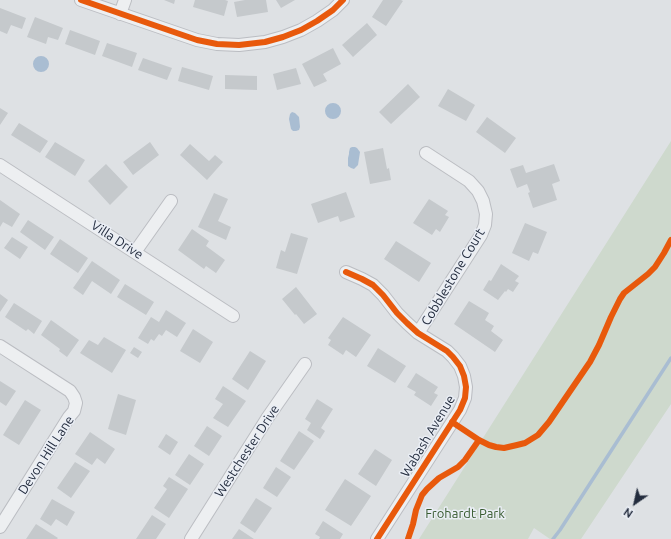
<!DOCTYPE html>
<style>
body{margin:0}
#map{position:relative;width:671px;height:539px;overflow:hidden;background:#dee1e4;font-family:Ubuntu,sans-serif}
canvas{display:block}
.north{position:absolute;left:615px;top:483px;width:40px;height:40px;-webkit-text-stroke:3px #eaeef5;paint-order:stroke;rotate:214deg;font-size:11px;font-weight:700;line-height:16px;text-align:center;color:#242d3e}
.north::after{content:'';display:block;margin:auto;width:14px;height:18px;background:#242d3e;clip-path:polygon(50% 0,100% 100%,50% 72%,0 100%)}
</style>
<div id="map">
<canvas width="671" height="539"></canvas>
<div class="north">N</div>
</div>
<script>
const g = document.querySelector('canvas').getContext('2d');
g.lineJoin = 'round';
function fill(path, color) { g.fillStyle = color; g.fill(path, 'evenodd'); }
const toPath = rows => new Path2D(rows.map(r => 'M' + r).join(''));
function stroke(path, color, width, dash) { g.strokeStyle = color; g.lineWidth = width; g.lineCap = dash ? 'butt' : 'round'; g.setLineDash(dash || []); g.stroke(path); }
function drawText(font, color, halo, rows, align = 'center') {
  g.font = font + ' Ubuntu,sans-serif'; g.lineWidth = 3; g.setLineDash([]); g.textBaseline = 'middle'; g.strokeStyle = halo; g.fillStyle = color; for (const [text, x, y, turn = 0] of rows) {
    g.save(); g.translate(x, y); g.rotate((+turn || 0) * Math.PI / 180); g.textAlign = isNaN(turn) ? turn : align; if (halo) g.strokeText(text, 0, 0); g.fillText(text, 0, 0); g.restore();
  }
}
fill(toPath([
 [671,141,671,404,581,539,550,539,534,528,528,539,419,539]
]), '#ced9cd');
fill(toPath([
 '33 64a8 8 0 1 1 16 0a8 8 0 1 1-16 0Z',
 '325 111a8 8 0 1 1 16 0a8 8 0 1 1-16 0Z',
 [292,112,295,113,299,117,300,127,299,130,296,131,293,131,291,129,289,119,290,114],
 [352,147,355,147,357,148,360,152,358,165,354,169,351,168,348,166,348,158,349,154,349,152,350,148]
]), '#a9bdd2');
stroke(toPath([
 [553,539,560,530,671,358]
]), '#a9bdd2', 3.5);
fill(toPath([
 [164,0,175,0,174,4],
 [195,0,225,0,228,1,224,16,193,7],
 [245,0,266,0,268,12,237,17,234,2],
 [276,0,295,0,281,8],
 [383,0,401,0,403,1,386,26,372,17],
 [0,8,26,18,22,29,11,25,7,34,0,31],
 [35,17,63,28,58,40,48,37,46,44,27,37],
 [367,23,377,35,353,57,342,45],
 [70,30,100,41,95,55,65,44],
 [107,43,137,53,132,67,102,56],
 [333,48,341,64,323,74,327,81,314,87,302,64],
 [143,58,172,68,167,80,138,70],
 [182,67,213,76,209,90,178,81],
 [296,68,301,84,277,90,273,74],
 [225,75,257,76,257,90,225,89],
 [408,84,420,97,391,124,379,112],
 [448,89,475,105,466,121,438,106],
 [0,108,8,113,0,125],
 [487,117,516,138,505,153,476,132],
 [19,123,48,141,40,153,11,135],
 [55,142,85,160,75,176,45,157],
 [150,142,159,155,133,175,123,162],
 [190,144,209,161,215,155,223,162,207,180,180,155],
 [383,148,387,169,389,168,391,180,370,184,364,152],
 [106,164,128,187,110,205,88,181],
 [554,164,560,181,552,184,557,200,533,208,528,193,530,192,527,184,517,188,510,169,523,165,526,173],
 [346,192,355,217,340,222,338,216,318,223,311,204],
 [214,193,228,199,218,221,231,227,226,240,198,227],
 [429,199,448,211,445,215,449,217,440,232,436,229,432,235,413,223],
 [0,200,20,214,12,227,3,222,0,227],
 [28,220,54,237,45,250,20,232],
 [525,223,547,232,538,254,533,252,529,261,512,253],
 [192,229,209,241,206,246,225,260,216,273,206,266,204,269,178,250],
 [291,233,308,238,297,274,276,268,281,250,285,252],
 [12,237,28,247,20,259,4,248],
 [60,239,88,258,78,273,50,254],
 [396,241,431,263,419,282,384,259],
 [92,261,120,280,111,294,92,281,83,295,73,288],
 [501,264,519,276,515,281,519,283,513,292,508,289,506,292,505,291,498,300,483,290,489,280,491,281],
 [125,284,154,302,146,315,117,297],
 [296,287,317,314,304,324,296,314,295,315,282,299],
 [0,294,8,300,0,312],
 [469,301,489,313,485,320,494,326,491,331,503,340,495,352,454,324],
 [14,303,42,321,34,334,28,329,26,331,5,317],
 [166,310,186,323,177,337,166,330,162,336,159,334,154,341,151,339,148,344,138,338,151,317,159,322],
 [343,317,371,335,356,357,346,350,343,355,328,345,331,340,328,338],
 [51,320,79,340,67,357,59,351,60,349,41,335],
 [193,329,213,342,200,363,180,351],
 [104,337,126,350,112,373,80,353,89,340,98,345],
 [134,347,142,352,138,358,130,353],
 [378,348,406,366,395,383,367,366],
 [250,351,266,361,248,390,232,379],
 [416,373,438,387,434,393,438,395,431,406,414,395,416,392,407,387],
 [0,381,16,391,6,406,0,402],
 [223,386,246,401,228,427,213,418,223,404,215,399],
 [118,394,136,400,126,435,108,429],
 [317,399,333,409,321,428,325,431,320,439,307,430,311,423,305,419],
 [25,400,41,410,19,445,3,435],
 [207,426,222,436,209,456,194,446],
 [299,431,314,441,294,470,280,461],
 [90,432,115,449,105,464,97,458,92,465,75,454],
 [166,434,178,442,170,455,158,447],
 [375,449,392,460,376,486,358,474],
 [189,454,204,464,190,485,175,475],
 [75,462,90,471,71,498,57,488],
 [276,467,291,477,277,497,263,488],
 [169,477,188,489,169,518,154,508,167,489,163,486],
 [345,479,371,496,351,526,325,510],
 [256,498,272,508,255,533,240,523],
 [52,499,75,512,67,526,56,519,51,526,40,519],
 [152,515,166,524,156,539,136,539],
 [323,521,343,534,340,539,319,539,320,537,315,534],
 [36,524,58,538,57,539,26,539],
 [239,529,254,539,232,539]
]), '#c5c9cc');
const minor = toPath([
 [81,0,197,40,217,44,239,45,265,42,283,37,301,30,317,21,333,10,343,0],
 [120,14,125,0],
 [0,165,233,316],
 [135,252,171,201],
 [346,272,362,279,373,285,383,295,397,313,407,323,418,333,447,351,453,357,460,366,464,376,466,387,465,398,460,410,377,539],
 [418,333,481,235,485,225,486,214,483,201,478,191,469,181,426,153],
 [0,346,70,391,74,397,76,403,74,411,69,417,0,527],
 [191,539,268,417,305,364]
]);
stroke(minor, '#bbbdc2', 14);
stroke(minor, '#edeff1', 12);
stroke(toPath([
 [81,0,197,40,217,44,239,45,265,42,283,37,301,30,317,21,333,10,343,0],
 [346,272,362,279,373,285,383,295,397,313,407,323,418,333,447,351,453,357,460,366,464,376,466,387,465,398,460,410,377,539],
 [452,422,479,440,489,445,496,447,504,448,517,445,525,443,538,435,549,422,590,362,599,345,611,317,620,299,624,293,648,274,655,267,664,253,671,240],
 [408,539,413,524,416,510,422,495,427,489,439,478,458,467,465,460,479,440]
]), '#e8590c', 6);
drawText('13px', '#242d3e', '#eaeef5', [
 ["Villa Drive",117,240,33],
 ["Cobblestone Court",453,277,-59],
 ["Wabash Avenue",428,436,-59],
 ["Westchester Drive",247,451,-57],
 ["Devon Hill Lane",46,455,-57]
]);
drawText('13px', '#385b30', '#eaeef5', [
 ["Frohardt Park",465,514]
]);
</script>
